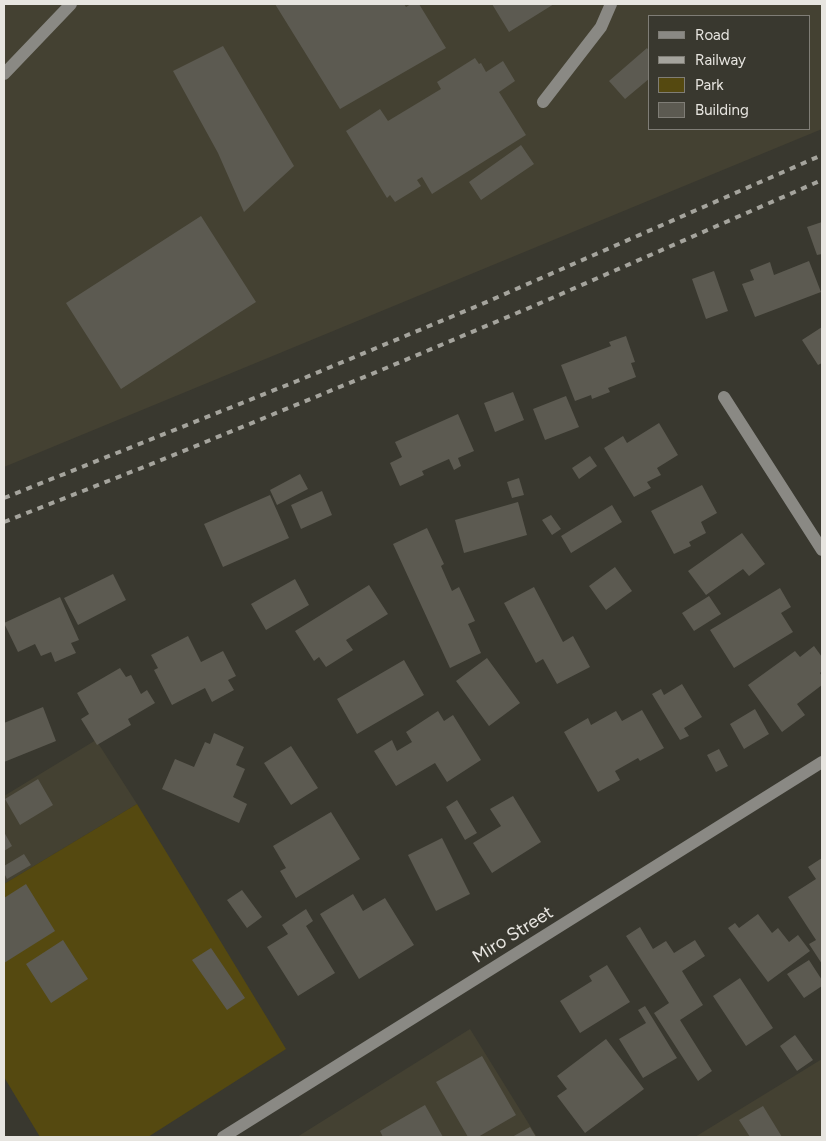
<!DOCTYPE html>
<style>
body{margin:0}
#map{position:relative;width:826px;height:1141px;overflow:hidden;background:#39382f;font-family:Figtree,sans-serif}
canvas{display:block}
.frame{position:absolute;inset:0;border:5px solid #e7e5e0;pointer-events:none}
.legend{position:absolute;left:648px;top:15px;width:162px;height:115px;box-sizing:border-box;background:#39382f;border:1px solid #7f7d76;margin:0;padding:6px 9px;list-style:none;font-size:15px;color:#e7e5e0}
.legend li{display:flex;align-items:center;gap:10px;height:25px}
.legend b{width:25px;border:1px solid #7f7d76}
</style>
<div id="map">
<canvas width="826" height="1141"></canvas>
<div class="frame"></div>
<ul class="legend">
<li><b style="height:6px;background:#8a8984"></b>Road</li>
<li><b style="height:6px;background:#a5a49d"></b>Railway</li>
<li><b style="height:14px;background:#554910"></b>Park</li>
<li><b style="height:14px;background:#5c5a51"></b>Building</li>
</ul>
</div>
<script>
const g = document.querySelector('canvas').getContext('2d');
g.lineJoin = 'round';
function fill(path, color) { g.fillStyle = color; g.fill(path, 'evenodd'); }
const toPath = rows => new Path2D(rows.map(r => 'M' + r).join(''));
function stroke(path, color, width, dash) { g.strokeStyle = color; g.lineWidth = width; g.lineCap = dash ? 'butt' : 'round'; g.setLineDash(dash || []); g.stroke(path); }
function drawText(font, color, halo, rows, align = 'center') {
  g.font = font + ' Figtree,sans-serif'; g.lineWidth = 4.5; g.setLineDash([]); g.textBaseline = 'middle'; g.strokeStyle = halo; g.fillStyle = color; for (const [text, x, y, turn = 0] of rows) {
    g.save(); g.translate(x, y); g.rotate((+turn || 0) * Math.PI / 180); g.textAlign = isNaN(turn) ? turn : align; if (halo) g.strokeText(text, 0, 0); g.fillText(text, 0, 0); g.restore();
  }
}
fill(toPath([
 [4,4,822,4,822,129,4,467],
 [650,16,810,16,810,129,650,129],
 [96,740,137,804,4,884,4,796],
 [470,1029,537,1137,297,1137],
 [822,1059,822,1137,695,1137]
]), '#444132');
fill(toPath([
 [137,804,286,1049,148,1137,40,1137,4,1077,4,884]
]), '#554910');
fill(toPath([
 [275,4,404,4,406,7,411,4,419,4,446,48,340,109],
 [492,4,554,4,509,32],
 [223,46,294,166,244,212,218,153,173,71],
 [647,48,650,52,650,78,625,99,609,81],
 [475,58,479,64,481,63,486,72,503,61,515,81,499,92,526,135,432,194,422,177,417,180,421,186,395,202,390,195,387,198,346,131,380,109,388,121,441,89,437,82],
 [521,145,534,164,481,200,469,182],
 [201,216,256,302,121,389,66,303],
 [822,222,822,254,817,255,807,227],
 [809,261,821,292,755,317,742,284,754,280,750,270,770,262,774,275],
 [714,271,728,311,706,319,692,279],
 [822,327,822,363,818,365,802,340],
 [626,336,635,362,631,363,636,377,608,388,610,392,592,399,591,395,575,401,561,365,611,346,609,342],
 [513,392,524,420,495,432,484,403],
 [566,396,579,427,545,440,533,409],
 [458,414,474,451,458,458,461,466,454,470,449,459,422,471,424,475,400,486,390,463,402,457,395,442],
 [659,423,678,455,657,468,661,475,647,482,651,488,634,497,604,448,623,436,627,443],
 [590,456,597,466,579,479,572,468],
 [300,474,308,489,277,505,270,490],
 [519,478,524,495,512,498,507,482],
 [702,485,717,513,701,522,706,533,689,542,691,546,674,554,651,511],
 [322,491,332,515,301,529,291,505],
 [270,495,289,538,223,567,204,524],
 [518,502,527,535,464,553,455,520],
 [612,505,622,522,571,553,561,536],
 [551,515,561,529,552,535,542,520],
 [427,528,444,564,441,566,452,591,459,587,475,621,468,624,481,653,450,668,393,544],
 [742,533,765,564,749,576,743,569,706,595,688,571],
 [615,567,632,591,606,610,589,586],
 [113,574,126,600,78,625,64,598],
 [295,579,309,605,266,630,251,604],
 [369,585,388,614,346,640,353,650,326,667,319,657,314,661,295,631],
 [534,587,563,642,573,636,590,667,557,684,543,659,536,663,504,603],
 [780,588,791,607,781,613,793,632,734,668,710,630],
 [709,596,721,614,694,631,682,613],
 [60,597,79,640,71,643,76,653,55,662,51,652,41,656,35,644,18,652,4,623],
 [188,636,201,662,223,651,236,676,228,680,234,690,212,702,205,688,172,705,154,670,158,668,151,655],
 [814,646,822,657,822,671,820,673,822,676,822,685,797,704,805,715,782,732,748,685,795,651,800,657],
 [487,658,520,703,489,726,456,681],
 [404,660,424,695,357,734,337,699],
 [120,668,126,677,131,675,141,694,147,690,155,703,128,719,131,725,97,745,81,719,89,714,77,693],
 [682,684,702,717,684,728,689,736,680,740,652,694,661,689,664,695],
 [43,707,56,741,4,762,4,723],
 [755,709,769,734,744,749,730,724],
 [642,710,664,748,640,761,638,758,615,771,620,780,598,792,564,732,588,718,591,725,616,711,622,721],
 [438,711,444,721,453,715,481,760,447,782,435,763,396,786,374,751,392,740,397,751,412,742,406,732],
 [214,733,244,747,236,765,245,769,233,797,247,804,239,823,162,789,175,759,194,767,205,742,210,744],
 [291,746,318,788,291,805,264,763],
 [719,749,728,766,716,772,707,755],
 [38,779,53,805,20,825,5,799],
 [513,796,541,842,492,873,473,843,501,826,490,809],
 [457,800,477,833,465,840,446,807],
 [331,812,360,859,296,898,280,871,286,868,273,846],
 [4,832,12,846,4,851],
 [442,838,470,894,436,911,408,855],
 [24,854,31,865,7,879,4,873,4,866],
 [822,858,822,964,809,944,816,940,788,897,816,879,808,867],
 [26,884,55,931,4,963,4,898],
 [242,890,262,917,247,928,227,900],
 [353,894,363,911,385,898,414,945,359,979,320,914],
 [306,909,313,921,306,926,335,973,298,996,267,947,288,934,282,925],
 [758,914,772,933,778,928,789,942,798,935,810,951,768,982,728,928,735,923,739,928],
 [640,927,653,949,666,941,674,953,695,940,705,956,682,971,703,1005,680,1020,712,1071,698,1081,654,1013,669,1003,626,936],
 [63,940,88,979,51,1003,26,964],
 [211,948,245,998,227,1010,192,960],
 [809,960,822,980,822,986,804,998,787,974],
 [607,965,630,1002,580,1033,560,1001,592,981,589,976],
 [740,978,773,1028,746,1046,713,996],
 [645,1006,677,1058,643,1078,619,1039,646,1023,638,1010],
 [795,1035,813,1060,797,1071,780,1046],
 [606,1039,644,1089,585,1133,557,1096,567,1089,557,1076],
 [482,1056,516,1115,478,1137,468,1137,436,1082],
 [425,1105,443,1137,383,1137,380,1131],
 [763,1106,782,1137,750,1137,739,1120],
 [530,1127,536,1137,512,1137]
]), '#5c5a51');
stroke(toPath([
 [4,74,71,4],
 [543,102,601,27,611,4],
 [724,397,822,550],
 [223,1137,822,762]
]), '#8a8984', 12);
stroke(toPath([
 [4,498,297,381,482,304,822,155],
 [4,522,159,461,391,366,536,305,822,180]
]), '#a5a49d', 4, [6, 6]);
drawText('18px', '#e7e5e0', '#39382f', [
 ["Miro Street",513,935,-32]
]);
</script>
